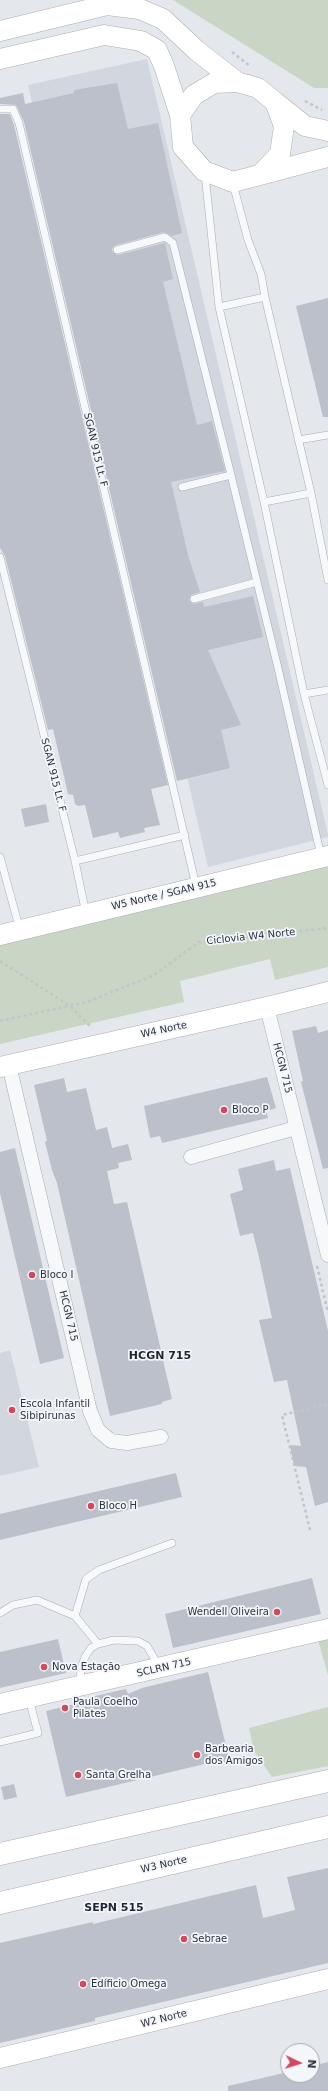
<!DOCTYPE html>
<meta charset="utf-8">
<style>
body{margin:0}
#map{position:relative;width:328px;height:2091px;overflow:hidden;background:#e4e7ec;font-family:"DejaVu Sans",sans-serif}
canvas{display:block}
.north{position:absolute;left:280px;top:2043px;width:40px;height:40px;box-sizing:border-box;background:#f4f6f9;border:1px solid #a4a8b1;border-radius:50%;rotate:94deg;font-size:11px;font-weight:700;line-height:16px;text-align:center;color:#2b3445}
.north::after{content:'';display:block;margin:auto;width:14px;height:18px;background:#d1495b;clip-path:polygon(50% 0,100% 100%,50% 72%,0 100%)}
</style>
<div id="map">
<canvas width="328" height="2091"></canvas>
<div class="north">N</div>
</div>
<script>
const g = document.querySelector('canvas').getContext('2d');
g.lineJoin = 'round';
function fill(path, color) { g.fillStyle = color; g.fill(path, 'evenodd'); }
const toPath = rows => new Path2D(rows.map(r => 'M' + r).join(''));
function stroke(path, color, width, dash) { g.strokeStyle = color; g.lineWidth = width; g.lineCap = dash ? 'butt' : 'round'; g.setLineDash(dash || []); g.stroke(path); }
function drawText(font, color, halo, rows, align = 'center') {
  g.font = font + ' "DejaVu Sans",sans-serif'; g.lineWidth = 3.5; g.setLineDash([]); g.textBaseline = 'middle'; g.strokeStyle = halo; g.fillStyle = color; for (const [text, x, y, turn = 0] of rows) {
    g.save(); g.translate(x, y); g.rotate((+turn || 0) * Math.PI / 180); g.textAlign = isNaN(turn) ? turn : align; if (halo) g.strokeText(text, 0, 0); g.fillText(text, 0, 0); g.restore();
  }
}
fill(toPath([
 [147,59,328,835,328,837,208,867,28,85],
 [10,1350,39,1467,0,1476,0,1353]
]), '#d2d6de');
fill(toPath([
 [173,0,328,0,328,88,314,88],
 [328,866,328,967,275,980,270,959,180,981,184,1002,0,1044,0,941],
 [328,1638,328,1675,318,1640],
 [328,1707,328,1766,272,1777,254,1751,249,1728]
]), '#c9d6c5');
fill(toPath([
 [117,83,128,129,158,123,182,233,172,236,164,232,116,245,112,248,112,252,118,255,165,243,173,279,163,282,197,425,212,421,225,471,171,482,188,555,200,592,191,595,189,600,193,604,203,602,204,607,253,596,263,637,208,650,241,725,221,730,230,768,177,781,24,122,16,105,0,104,0,98,23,93,25,104,74,93,74,90],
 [0,114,10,114,14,125,168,785,151,789,160,825,144,828,145,832,120,838,118,832,93,838,85,805,78,806,75,804,73,795,68,794,53,729,48,730,5,556,0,548],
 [328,298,328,417,323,417,296,306],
 [46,804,49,822,25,827,21,809],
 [316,1026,318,1033,328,1030,328,1168,323,1169,301,1082,303,1081,292,1031],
 [267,1077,276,1108,266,1111,268,1118,162,1143,160,1136,150,1138,144,1106],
 [64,1078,67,1092,86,1088,96,1130,107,1127,112,1148,128,1144,132,1160,118,1163,119,1168,107,1171,114,1204,127,1202,172,1399,162,1402,162,1404,110,1416,57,1183,52,1170,45,1142,47,1141,34,1085],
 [15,1148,64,1358,40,1364,0,1193,0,1152],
 [274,1160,276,1171,290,1168,328,1331,328,1502,315,1506,306,1467,294,1466,290,1445,301,1446,287,1380,274,1382,259,1320,272,1318,258,1253,253,1233,240,1236,230,1194,243,1190,238,1169],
 [176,1473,182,1497,0,1540,0,1514],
 [312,1578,321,1614,173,1648,165,1614],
 [58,1639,66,1673,0,1688,0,1652],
 [208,1672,230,1762,214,1765,213,1762,66,1797,46,1711,83,1702,82,1699,126,1689,128,1694,142,1688],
 [14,1784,17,1797,4,1800,1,1787],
 [328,1868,328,1963,95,2018,95,2021,0,2043,0,1943,93,1922,93,1924,256,1885,263,1918,295,1910,287,1877],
 [328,2062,328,2091,228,2091,228,2086,288,2072,288,2075,312,2075,312,2066]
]), '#bbc0ca');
const lane = toPath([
 [0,109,13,109,19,123,196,886],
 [205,174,219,307],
 [233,184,248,240,261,274,265,297],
 [117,250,165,237,173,243,231,475],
 [298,440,328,435],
 [182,487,231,475,278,668,321,856],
 [264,502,311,493],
 [0,557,75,861,86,914],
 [328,580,311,493,265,297,219,307,264,502,304,694,328,785],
 [194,599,257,582],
 [304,694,328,690],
 [0,857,20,930],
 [75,861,185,835],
 [0,1613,13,1605,37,1600,75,1616,98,1644],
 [75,1616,86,1579,99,1570,172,1543],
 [80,1684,81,1668,85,1657,91,1648,98,1644,114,1640,138,1641,147,1646,158,1665],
 [0,1742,38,1733,29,1699]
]);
const street = toPath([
 [267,1007,328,1255],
 [9,1065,90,1411,98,1430,111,1441,127,1443,161,1437],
 [191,1157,296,1128]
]);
const secondary = toPath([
 [0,31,107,5,140,9,163,19,196,50,237,82],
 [0,59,104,35,141,41,157,50,164,66,180,115],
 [275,102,305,126,328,131],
 [261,174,280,154,284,126,275,102,258,88,237,82,214,83,194,95,180,115,183,147,204,171,233,182,328,157],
 [0,935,328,856],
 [0,1067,267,1007,328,992],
 [0,1704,328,1629],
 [0,2058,328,1979]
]);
const primary = toPath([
 [0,1854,328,1781],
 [0,1903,328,1827]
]);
stroke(lane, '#a9aeb7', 8);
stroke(street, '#a9aeb7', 15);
stroke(secondary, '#a9aeb7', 21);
stroke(primary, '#a3abb8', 23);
stroke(toPath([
 [232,52,250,66],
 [305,101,322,110],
 [0,961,70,1006,92,1028],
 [0,1021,87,1002,154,975,199,942,328,928],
 [317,1266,328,1313],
 [310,1530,282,1415,328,1404]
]), '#c2c5cb', 2.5, [3, 3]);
stroke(lane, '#f7f8fa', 7);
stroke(street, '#f7f8fa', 14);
stroke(secondary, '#fff', 20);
stroke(primary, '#fff', 22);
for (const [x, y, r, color] of [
 [224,1110,4,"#d1495b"],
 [32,1275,4,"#d1495b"],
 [12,1410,4,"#d1495b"],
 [91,1506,4,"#d1495b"],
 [277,1612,4,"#d1495b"],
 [44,1667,4,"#d1495b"],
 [65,1708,4,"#d1495b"],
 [197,1755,4,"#d1495b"],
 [78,1775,4,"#d1495b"],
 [184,1939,4,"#d1495b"],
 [83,1984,4,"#d1495b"]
]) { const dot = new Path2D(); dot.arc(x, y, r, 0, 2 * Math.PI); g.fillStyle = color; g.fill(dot); stroke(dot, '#f4f6f9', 1.5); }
drawText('10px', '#2b3445', '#f4f6f9', [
 ["SGAN 915 Lt. F",95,450,77],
 ["SGAN 915 Lt. F",53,775,76],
 ["W5 Norte / SGAN 915",164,895,-13],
 ["Ciclovia W4 Norte",251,937,-6],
 ["W4 Norte",164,1030,-12],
 ["HCGN 715",282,1068,76],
 ["HCGN 715",68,1316,77],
 ["SCLRN 715",164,1668,-13],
 ["W3 Norte",164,1865,-13],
 ["W2 Norte",164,2019,-14]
]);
drawText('10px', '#2b3445', '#f4f6f9', [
 ["Bloco P",232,1110],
 ["Bloco I",40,1275],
 ["Escola Infantil",20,1404],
 ["Sibipirunas",20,1416],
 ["Bloco H",99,1506],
 ["Wendell Oliveira",269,1612,"right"],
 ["Nova Estação",52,1667],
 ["Paula Coelho",73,1702],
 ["Pilates",73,1714],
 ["Barbearia",205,1749],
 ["dos Amigos",205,1761],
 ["Santa Grelha",86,1775],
 ["Sebrae",192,1939],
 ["Edíficio Omega",91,1984]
], 'left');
drawText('bold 11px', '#1d2536', '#f4f6f9', [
 ["HCGN 715",160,1356],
 ["SEPN 515",114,1908]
]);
</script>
